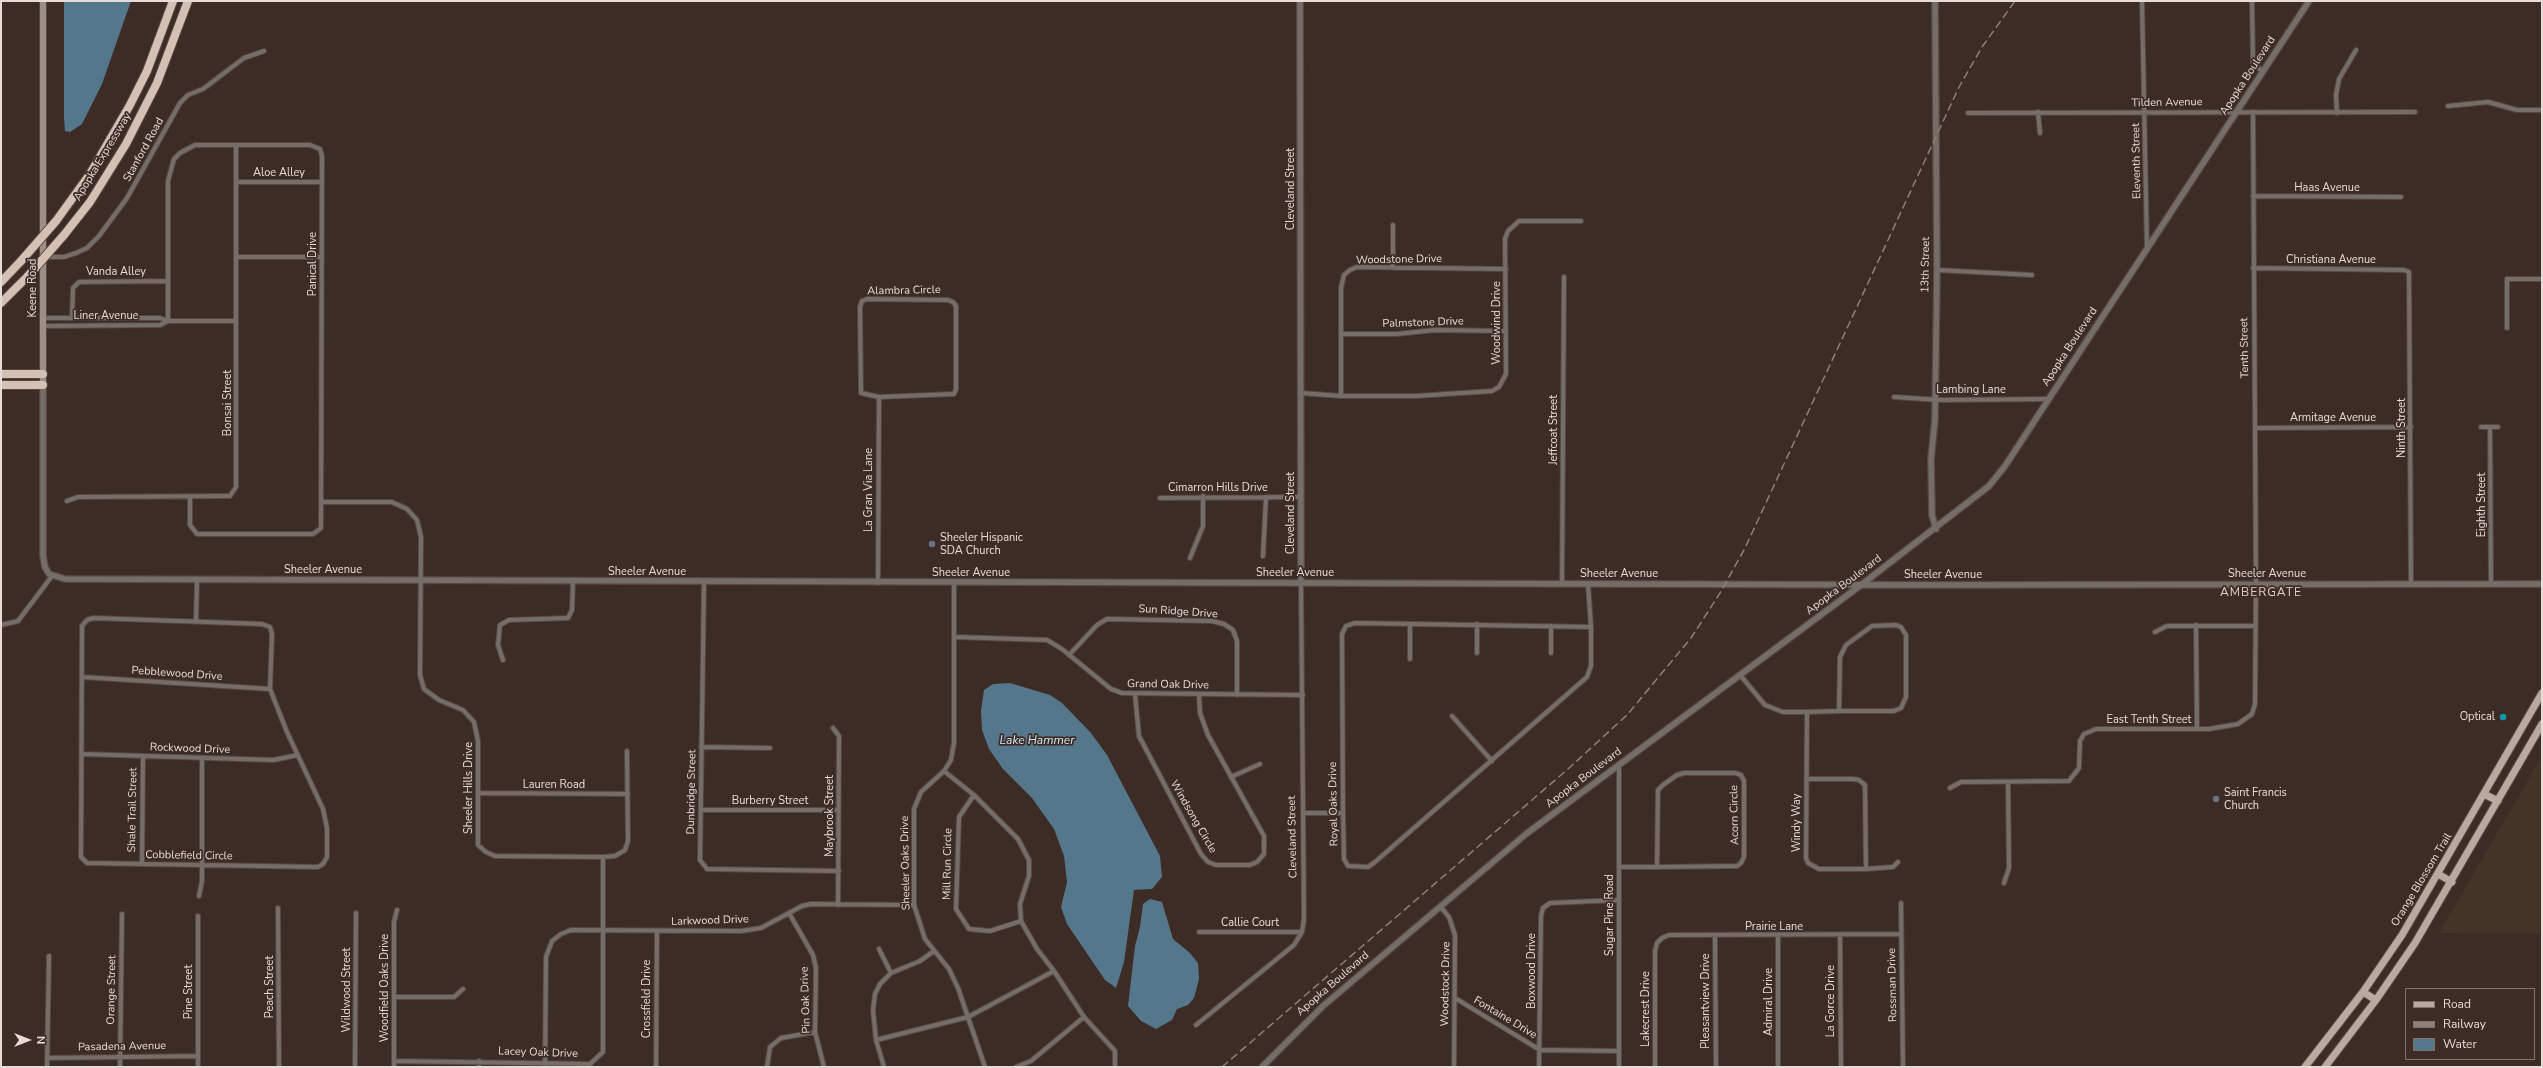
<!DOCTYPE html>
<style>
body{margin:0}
#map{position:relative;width:2543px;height:1068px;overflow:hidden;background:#3d2c26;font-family:"Nunito Sans",sans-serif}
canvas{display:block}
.frame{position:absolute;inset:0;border:2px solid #e6dbd7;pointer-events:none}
.legend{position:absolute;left:2405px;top:988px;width:130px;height:72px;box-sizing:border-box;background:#3d2c26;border:1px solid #81726d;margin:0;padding:5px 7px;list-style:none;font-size:12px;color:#e6dbd7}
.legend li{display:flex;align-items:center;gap:8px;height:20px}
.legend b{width:20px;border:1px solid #81726d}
.north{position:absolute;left:8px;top:1020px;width:40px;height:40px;-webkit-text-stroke:3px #3d2c26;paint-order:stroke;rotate:90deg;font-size:11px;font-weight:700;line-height:16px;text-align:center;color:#e6dbd7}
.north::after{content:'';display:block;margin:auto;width:14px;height:18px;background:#e6dbd7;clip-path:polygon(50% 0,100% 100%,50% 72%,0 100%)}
</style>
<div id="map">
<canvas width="2543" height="1068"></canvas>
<div class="frame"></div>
<ul class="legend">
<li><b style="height:5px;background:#b9a99f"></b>Road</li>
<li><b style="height:5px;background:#8d7f7a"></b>Railway</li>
<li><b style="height:11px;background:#54778b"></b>Water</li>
</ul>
<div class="north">N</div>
</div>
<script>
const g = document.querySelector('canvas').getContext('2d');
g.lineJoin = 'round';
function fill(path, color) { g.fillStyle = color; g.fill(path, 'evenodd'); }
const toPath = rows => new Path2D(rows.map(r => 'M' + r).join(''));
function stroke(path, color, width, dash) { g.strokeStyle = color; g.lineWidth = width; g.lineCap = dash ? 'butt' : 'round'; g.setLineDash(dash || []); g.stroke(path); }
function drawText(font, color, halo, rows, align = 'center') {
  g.font = font + ' "Nunito Sans",sans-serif'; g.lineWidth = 3.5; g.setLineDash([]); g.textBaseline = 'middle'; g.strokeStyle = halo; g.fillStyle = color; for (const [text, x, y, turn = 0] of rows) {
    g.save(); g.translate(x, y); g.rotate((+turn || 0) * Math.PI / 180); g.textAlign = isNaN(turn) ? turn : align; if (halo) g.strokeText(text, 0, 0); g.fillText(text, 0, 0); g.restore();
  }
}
fill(toPath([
 [2542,756,2542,934,2439,933]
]), '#443428');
fill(toPath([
 [64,1,131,1,102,84,82,124,70,132,65,131,64,118],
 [1010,683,1050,695,1062,703,1091,733,1107,755,1160,856,1162,877,1152,889,1134,890,1124,962,1116,988,1105,980,1067,924,1061,907,1067,882,1064,856,1054,829,1032,798,1003,769,989,749,982,730,981,711,984,690,993,684],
 [1150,899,1162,902,1173,939,1190,953,1198,963,1199,979,1194,998,1188,1005,1177,1009,1172,1020,1156,1029,1141,1021,1128,1006,1135,946,1140,927,1143,904]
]), '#54778b');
const minor = toPath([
 [2142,1,2147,249],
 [2252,1,2253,63,2263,72],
 [2448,106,2488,102,2517,110,2542,110],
 [2038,112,2040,133],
 [1968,113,2415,112],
 [2337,113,2336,95,2339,79,2356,50],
 [236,182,322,182],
 [2253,196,2401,197],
 [45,257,64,257,76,253,87,248,99,236,127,198,180,103,188,95,203,89,244,58,264,51],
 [236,257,322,257],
 [1393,268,1393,225],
 [2253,268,2404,270,2409,272,2411,584],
 [1937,270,2032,275],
 [867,299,948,300,953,302,956,306,956,389,954,394,879,397,861,393,860,307,862,301,867,299],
 [43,318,160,318,168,321,236,321],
 [72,318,73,288,79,282,168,281],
 [168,321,168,181,174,159,180,153,195,145,310,145,320,149,322,156,321,528,313,534,197,534,190,525,190,496],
 [43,326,160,325,168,321],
 [2507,328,2507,279,2542,279],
 [1341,334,1397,334,1435,330,1506,331],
 [1301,393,1341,396,1416,396,1492,391,1499,387,1506,374,1505,239,1508,231,1519,221,1581,221],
 [1341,396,1341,288,1344,275,1350,270,1357,267,1506,269],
 [1894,397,1940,400,2048,399],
 [2481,427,2498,427],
 [2490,427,2491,583],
 [2255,428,2411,427],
 [1160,498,1301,497],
 [67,501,78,497,224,496,230,496,236,487,236,145],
 [322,502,392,502,407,509,417,520,421,537,420,675,424,689,439,700,463,710,474,722,478,741,478,845,486,852,495,856,603,857,615,856,625,850,628,841,627,751],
 [1263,556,1266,497],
 [1190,558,1203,526,1203,496],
 [704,582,700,860,707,869,839,871],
 [878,583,879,397],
 [954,583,954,743,951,760,944,771,921,792,914,809,914,905,925,939,949,969,958,988,985,1067],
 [1562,584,1564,277],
 [1588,584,1591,627,1591,666,1587,677,1375,862,1368,867,1348,866,1344,859,1343,813,1342,634,1346,626,1355,623,1591,627],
 [94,618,262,624,270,627,272,634,270,689,287,732,323,809,327,828,327,857,323,864,318,867,87,863,81,857,82,626,87,620,94,618],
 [196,622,197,580],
 [1410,624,1410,659],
 [1,625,18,621,52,576],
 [2196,625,2197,729],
 [1551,626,1551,653],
 [2155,632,2167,626,2255,626],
 [955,637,1047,640,1062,649,1111,689,1122,693,1303,695],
 [1477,653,1477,624],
 [1069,655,1097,625,1107,619,1212,621,1224,624,1233,630,1237,641,1237,695],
 [503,660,498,645,500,625,509,620,568,618,572,610,573,582],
 [1740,675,1765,705,1783,712,1807,712,1839,711,1894,711,1901,708,1906,697,1906,635,1901,627,1896,625,1872,626,1846,645,1840,657,1839,711],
 [82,677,270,689],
 [1135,694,1139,736,1201,854,1208,862,1216,865,1250,865,1257,862,1264,854,1264,836,1208,735,1200,713,1199,695],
 [1807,712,1806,858,1808,863,1819,869,1866,869,1893,867,1898,862],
 [1452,716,1492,761],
 [833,728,839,736,838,905],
 [701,747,770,748],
 [82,754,273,760,298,755],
 [944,771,974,795,1018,839,1029,860,1029,876,1020,904,1021,921,1037,949,1054,971,1084,1017,1115,1051,1115,1067],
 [1231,777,1260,764],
 [1807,779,1853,779,1859,780,1865,785,1866,869],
 [1950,788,1961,782,2069,781,2079,768,2080,741,2084,734,2096,729,2209,729,2238,724,2252,714,2255,704,2256,584,2253,112],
 [479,793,628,794],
 [974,795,959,817,956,909,969,929,990,931,1021,921],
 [701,810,838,810],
 [1303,813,1343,813],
 [142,864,143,756],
 [1619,867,1657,867,1737,866,1741,863,1744,857,1744,781,1741,775,1735,773,1684,773,1677,775,1663,785,1658,790,1657,867],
 [2004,883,2009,868,2008,782],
 [199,896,202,881,202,758],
 [1901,903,1903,1067],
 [1440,906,1449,917,1455,935,1454,1067],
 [278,908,279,1067],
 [789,913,813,955,816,968,815,1032,824,1067],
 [1199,932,1302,932],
 [1715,935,1716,1067],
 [1840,935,1841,1067],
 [1778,936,1778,1067],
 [879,949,891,973],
 [394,997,454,997,463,989],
 [1455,998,1540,1050,1619,1051],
 [1196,1025,1294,945,1302,932,1304,919,1301,582],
 [876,1040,968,1017,1054,971],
 [47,1058,198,1056],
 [394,1061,590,1064,603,1052,603,857],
 [479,1061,479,1067],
 [47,1067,49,956],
 [120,1067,122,914],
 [198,1067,198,916],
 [355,1067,356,913],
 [394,1067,394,922,397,910],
 [545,1067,546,957,552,941,561,934,571,930,741,931,761,928,802,906,811,904,914,905],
 [656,1067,657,931],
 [767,1067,770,1047,781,1038,815,1032],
 [884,1067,876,1040,873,1010,875,994,880,984,891,973,920,961,934,951],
 [1016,1067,1031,1061,1084,1017],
 [1539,1067,1541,916,1543,908,1550,903,1619,900],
 [1619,1067,1619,764],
 [1655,1067,1655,951,1657,943,1662,938,1669,935,1901,934]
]);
const tertiary = toPath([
 [1300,1,1301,582],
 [1935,1,1937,270,1935,419,1931,459,1932,515,1936,529],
 [43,385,43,556,45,567,49,574,65,579,1935,585,2542,584],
 [1262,1067,1323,1006,1526,834,1861,585,1989,486,2005,466,2309,1]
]);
const secondary = toPath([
 [43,1,43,385]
]);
const primary = toPath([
 [2484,794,2498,801],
 [2438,874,2452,882],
 [2363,992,2376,1000],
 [2305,1067,2363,992,2402,935,2542,693],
 [2325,1067,2376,1000,2415,943,2542,724]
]);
const motorway = toPath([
 [56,221,90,174,130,105,147,71,173,1],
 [64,235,90,202,126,144,157,83,188,1],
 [1,282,21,261],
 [1,303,28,276],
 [1,374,43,374],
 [1,385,43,385]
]);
stroke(minor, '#584842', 6);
stroke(tertiary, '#584842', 8);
stroke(secondary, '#584842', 8);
stroke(primary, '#584842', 9);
stroke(motorway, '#584842', 10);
stroke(minor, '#756d68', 4);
stroke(tertiary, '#756d68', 5.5);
stroke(secondary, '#9c8f88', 6);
stroke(primary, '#b9a99f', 7);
stroke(motorway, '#d4c0b5', 8);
stroke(toPath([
 [1222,1067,1568,769,1627,715,1691,638,1720,593,1745,548,1959,87,1982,47,2015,1]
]), '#8d7f7a', 1.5, [8, 4]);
const motorwayBridge = toPath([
 [21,261,56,221],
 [28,276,64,235]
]);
stroke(motorwayBridge, '#584842', 10, []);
stroke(motorwayBridge, '#d4c0b5', 8);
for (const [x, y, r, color] of [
 [932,544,4,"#6b7280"],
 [2503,717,4,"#0f9aa8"],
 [2216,799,4,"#6b7280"]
]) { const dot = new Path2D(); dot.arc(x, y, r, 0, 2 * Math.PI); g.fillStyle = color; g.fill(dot); stroke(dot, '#3d2c26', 1.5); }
drawText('11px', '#e6dbd7', '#3d2c26', [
 ["Apopka Boulevard",2248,76,-57],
 ["Tilden Avenue",2167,103,-1],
 ["Stanford Road",144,150,-61],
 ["Apopka Expressway",103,157,-59],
 ["Eleventh Street",2137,161,-91],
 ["Aloe Alley",279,173],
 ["Haas Avenue",2327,188],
 ["Cleveland Street",1291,189,-90],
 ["Woodstone Drive",1399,260,-1],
 ["Christiana Avenue",2331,260],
 ["Panical Drive",313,264,-90],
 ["13th Street",1926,265,-89],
 ["Vanda Alley",116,272],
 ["Keene Road",33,288,-90],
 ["Alambra Circle",904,291,-1],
 ["Liner Avenue",106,316],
 ["Palmstone Drive",1423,323,-2],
 ["Woodwind Drive",1497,323,-90],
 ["Apopka Boulevard",2070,347,-57],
 ["Tenth Street",2245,348,-91],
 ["Lambing Lane",1971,390],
 ["Bonsai Street",228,403,-90],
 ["Armitage Avenue",2333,418],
 ["Ninth Street",2402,428,-90],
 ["Jeffcoat Street",1554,430,-90],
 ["Cimarron Hills Drive",1218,488],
 ["La Gran Via Lane",869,490,-90],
 ["Eighth Street",2482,505,-90],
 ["Cleveland Street",1291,513,-90],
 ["Sheeler Avenue",323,570],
 ["Sheeler Avenue",647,572],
 ["Sheeler Avenue",971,573],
 ["Sheeler Avenue",1295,573],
 ["Sheeler Avenue",1619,574],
 ["Sheeler Avenue",2267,574],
 ["Sheeler Avenue",1943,575],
 ["Apopka Boulevard",1844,585,-37],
 ["Sun Ridge Drive",1178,612,4],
 ["Pebblewood Drive",177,674,4],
 ["Grand Oak Drive",1168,685,1],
 ["East Tenth Street",2149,720],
 ["Rockwood Drive",190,749,2],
 ["Apopka Boulevard",1584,778,-37],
 ["Lauren Road",554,785],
 ["Sheeler Hills Drive",469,788,-90],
 ["Dunbridge Street",692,792,-89],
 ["Burberry Street",770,801],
 ["Royal Oaks Drive",1334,804,-91],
 ["Shale Trail Street",133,810,-89],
 ["Acorn Circle",1735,815,-91],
 ["Maybrook Street",830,816,-90],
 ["Windsong Circle",1193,817,60],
 ["Windy Way",1797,823,-90],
 ["Cleveland Street",1293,837,-91],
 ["Cobblefield Circle",189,856,1],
 ["Sheeler Oaks Drive",906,863,-91],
 ["Mill Run Circle",948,864,-89],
 ["Orange Blossom Trail",2422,880,-59],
 ["Sugar Pine Road",1610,915,-90],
 ["Larkwood Drive",710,921,-2],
 ["Callie Court",1250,923],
 ["Prairie Lane",1774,927],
 ["Boxwood Drive",1532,971,-90],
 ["Apopka Boulevard",1333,984,-41],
 ["Woodstock Drive",1446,984,-89],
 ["Rossman Drive",1893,985,-91],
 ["Peach Street",270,987,-90],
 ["Woodfield Oaks Drive",385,988,-90],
 ["Orange Street",112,990,-89],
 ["Wildwood Street",347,990,-90],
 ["Pine Street",189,992,-90],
 ["Crossfield Drive",647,999,-90],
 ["Pin Oak Drive",806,1000,-92],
 ["Pleasantview Drive",1706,1001,-90],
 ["La Gorce Drive",1831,1001,-90],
 ["Admiral Drive",1769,1002,-90],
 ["Lakecrest Drive",1646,1009,-90],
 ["Fontaine Drive",1505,1018,31],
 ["Pasadena Avenue",122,1047,-1],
 ["Lacey Oak Drive",538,1053,2]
]);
drawText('11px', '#e6dbd7', '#3d2c26', [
 ["Sheeler Hispanic",940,538],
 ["SDA Church",940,551],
 ["Optical",2495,717,"right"],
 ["Saint Francis",2224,793],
 ["Church",2224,806]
], 'left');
g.letterSpacing = '1px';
drawText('12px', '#e2ccc4', '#3d2c26', [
 ["AMBERGATE",2261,593]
]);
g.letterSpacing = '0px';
drawText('italic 12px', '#d0e9f7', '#3d2c26', [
 ["Lake Hammer",1037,741]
]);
</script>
